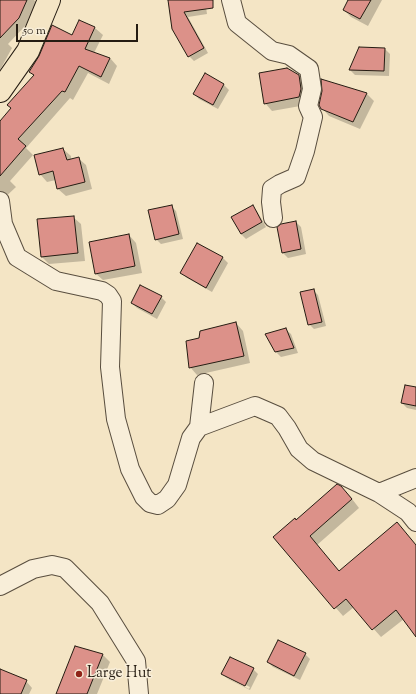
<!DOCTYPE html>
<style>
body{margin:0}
#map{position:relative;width:416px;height:694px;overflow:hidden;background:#f4e5c5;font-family:"Sorts Mill Goudy",serif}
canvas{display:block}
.scale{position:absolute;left:16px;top:24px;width:122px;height:18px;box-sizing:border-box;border:2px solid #251c12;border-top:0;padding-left:5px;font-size:12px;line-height:14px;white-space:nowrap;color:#251c12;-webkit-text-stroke:3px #f8eed9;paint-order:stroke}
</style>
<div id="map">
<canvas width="416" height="694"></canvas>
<div class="scale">50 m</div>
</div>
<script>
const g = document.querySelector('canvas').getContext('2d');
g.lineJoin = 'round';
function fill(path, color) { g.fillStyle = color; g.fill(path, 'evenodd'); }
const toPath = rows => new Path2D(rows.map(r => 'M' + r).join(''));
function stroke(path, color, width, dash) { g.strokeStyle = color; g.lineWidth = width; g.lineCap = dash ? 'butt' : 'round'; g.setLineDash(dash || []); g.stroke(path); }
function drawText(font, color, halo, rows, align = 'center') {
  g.font = font + ' "Sorts Mill Goudy",serif'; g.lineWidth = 3; g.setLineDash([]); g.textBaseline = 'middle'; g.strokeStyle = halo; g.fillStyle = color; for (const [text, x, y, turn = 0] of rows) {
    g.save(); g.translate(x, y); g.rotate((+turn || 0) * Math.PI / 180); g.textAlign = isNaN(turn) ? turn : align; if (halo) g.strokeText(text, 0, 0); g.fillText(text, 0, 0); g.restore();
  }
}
fill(toPath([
 [0,0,34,0,36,2,26,25,8,44,12,48,0,70],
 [169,0,205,0,207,14,188,17,208,53,194,61,189,56],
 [350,0,382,0,368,26,351,17,344,10],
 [95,28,103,35,94,53,110,58,117,66,109,84,88,73,73,100,70,98,26,148,33,155,10,181,16,187,0,202,0,123,13,109,34,76,30,72,72,37],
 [385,49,390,54,389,76,355,75,350,70],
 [299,76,306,84,306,105,272,111,265,103],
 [322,81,367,94,374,101,360,129,329,116,322,108,323,91],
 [224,85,229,90,218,109,199,99,194,94],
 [63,149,71,156,71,160,78,158,86,165,92,189,66,196,58,189,56,180,47,182,40,174],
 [171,206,176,211,183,239,161,244,156,239],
 [252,206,257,211,266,227,246,239,241,234],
 [73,217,81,224,85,261,49,264,42,257,38,220],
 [296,222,301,227,306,254,288,258,283,253],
 [129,235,136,243,142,273,103,280,95,273],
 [198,244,223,258,228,263,212,292,187,278,182,273],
 [313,290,318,295,326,326,314,329,309,324],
 [161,297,166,302,157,319,137,308,132,303],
 [236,323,243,331,250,363,197,375,190,367,200,339],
 [285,329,291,334,298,353,281,357,276,352],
 [416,388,416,410,407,408,402,403],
 [349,495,359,508,317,545,340,572,396,523,416,545,416,635,404,619,381,637,354,607,343,616,274,537,296,521],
 [102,654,110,662,97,694,57,694],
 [305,654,310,659,300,680,273,667,268,662],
 [253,669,258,674,250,690,228,679,223,674],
 [227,676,250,687,249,689,227,678],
 [0,670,26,681,32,688,29,694,0,694]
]), '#0003');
const building = toPath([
 [0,0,27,0,19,18,0,38,0,0],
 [168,0,213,0,213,8,184,12,204,48,188,57,172,29,168,0],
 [348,0,371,0,360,19,343,10,348,0],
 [79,20,95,27,85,49,110,58,101,77,79,66,65,92,62,91,18,139,26,146,0,176,0,121,11,108,7,105,34,75,29,72,39,56,52,25,72,35,79,20],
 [359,47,385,48,384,71,349,70,359,47],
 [287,68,299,75,301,89,299,97,264,104,259,73,287,68],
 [205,73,224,84,213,105,193,94,205,73],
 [321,79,367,93,353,122,321,109,319,105,322,91,321,79],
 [63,148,67,160,79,157,85,182,57,189,53,171,39,175,34,155,63,148],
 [172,205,179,234,155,240,148,210,172,205],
 [253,205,262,222,241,234,231,217,253,205],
 [74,216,78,253,41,257,37,219,74,216],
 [296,221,301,249,282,253,277,227,281,224,296,221],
 [129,234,135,266,95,274,89,242,129,234],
 [197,243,223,257,206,288,180,273,197,243],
 [140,285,162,296,152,314,131,303,140,285],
 [314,289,322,322,308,325,300,292,314,289],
 [236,322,244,356,189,368,186,341,199,338,200,331,236,322],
 [286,328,294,348,275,352,265,334,286,328],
 [405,385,416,387,416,406,401,403,405,385],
 [337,484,341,486,352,499,310,536,339,571,397,522,416,545,416,637,396,610,372,630,346,599,334,609,273,537,295,518,296,520,337,484],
 [278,640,306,653,294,676,267,662,278,640],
 [75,646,103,654,87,694,56,694,75,646],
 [230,657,254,668,245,686,221,674,230,657],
 [0,669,27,680,21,694,0,694,0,669]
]);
fill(building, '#dc9189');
stroke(building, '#251c12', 1);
const minor = toPath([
 [231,0,237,23,272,51,289,55,309,69,312,89,308,106,313,117,305,151,296,177,280,184,272,189,271,202,273,218],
 [0,201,3,224,17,257,56,281,102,291,108,295,112,301,110,367,116,419,130,469,144,497,150,503,158,505,167,499,177,485,191,438,199,427],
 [204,383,199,427,255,406,278,416,287,428,299,449,313,461,379,493,416,478],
 [379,493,408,512,416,522],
 [0,586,33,569,52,565,65,568,100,603,136,661,139,694]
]);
const trunk = toPath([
 [0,91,28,51,49,0]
]);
stroke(minor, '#594e3f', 20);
stroke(trunk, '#251c12', 24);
stroke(minor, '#f8eed9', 18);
stroke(trunk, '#f4e5c5', 22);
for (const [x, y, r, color] of [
 [79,674,4,"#8f2418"]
]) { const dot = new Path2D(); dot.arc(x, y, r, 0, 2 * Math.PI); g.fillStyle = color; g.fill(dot); stroke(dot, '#f8eed9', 1.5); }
drawText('15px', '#251c12', '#f8eed9', [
 ["Large Hut",87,674]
], 'left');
</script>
